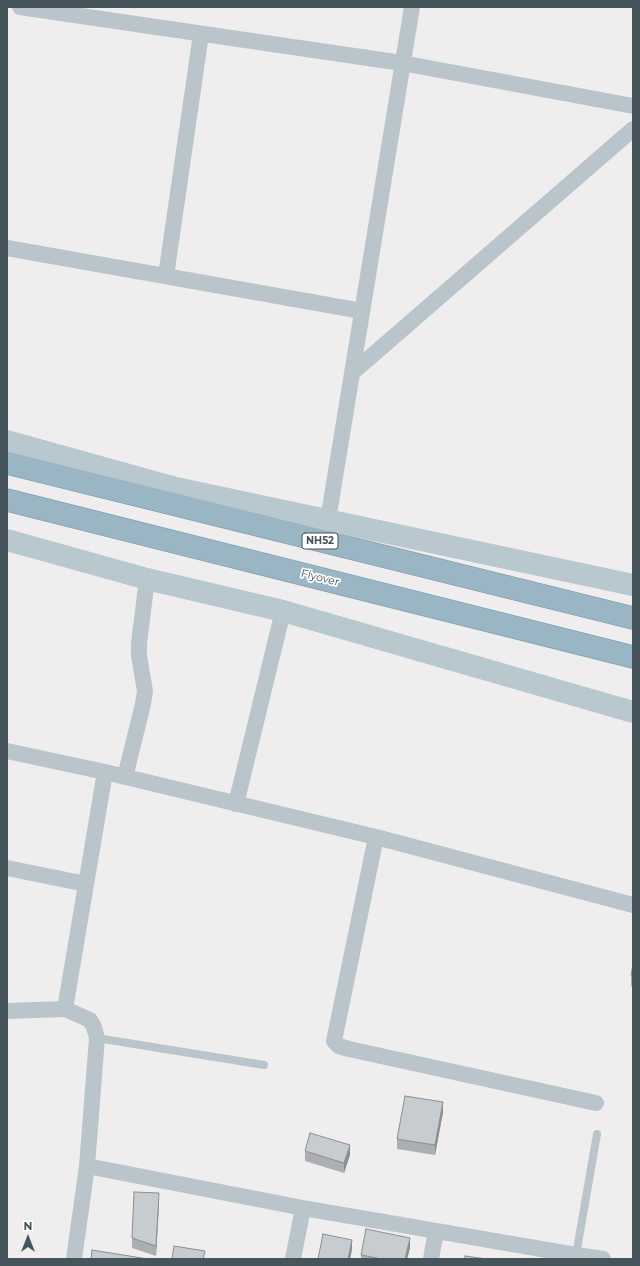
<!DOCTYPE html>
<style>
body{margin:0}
#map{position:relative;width:640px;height:1266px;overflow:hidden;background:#f0edee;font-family:Montserrat,sans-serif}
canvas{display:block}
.frame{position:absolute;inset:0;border:8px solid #46545b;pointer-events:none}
.north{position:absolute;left:8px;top:1218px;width:40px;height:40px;-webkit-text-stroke:3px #fff;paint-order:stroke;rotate:0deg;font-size:11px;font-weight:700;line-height:16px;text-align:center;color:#46545b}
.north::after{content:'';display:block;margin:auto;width:14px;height:18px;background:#46545b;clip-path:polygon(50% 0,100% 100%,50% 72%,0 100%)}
</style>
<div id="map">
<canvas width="640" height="1266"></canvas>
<div class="frame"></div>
<div class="north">N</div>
</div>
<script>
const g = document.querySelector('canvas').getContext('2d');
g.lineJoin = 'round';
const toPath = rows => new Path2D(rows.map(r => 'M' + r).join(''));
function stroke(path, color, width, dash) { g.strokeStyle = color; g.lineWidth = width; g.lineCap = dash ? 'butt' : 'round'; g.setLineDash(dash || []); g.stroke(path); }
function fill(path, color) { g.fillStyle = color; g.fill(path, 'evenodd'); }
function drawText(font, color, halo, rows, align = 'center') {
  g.font = font + ' Montserrat,sans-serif'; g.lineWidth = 3.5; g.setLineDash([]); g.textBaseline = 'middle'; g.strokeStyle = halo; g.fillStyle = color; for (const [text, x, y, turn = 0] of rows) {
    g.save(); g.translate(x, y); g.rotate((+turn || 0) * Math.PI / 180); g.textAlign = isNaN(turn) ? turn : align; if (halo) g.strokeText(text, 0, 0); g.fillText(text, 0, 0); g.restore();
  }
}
const trunk = toPath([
 [7,463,633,618],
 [7,500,633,657]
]);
stroke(trunk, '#7194a8', 23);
stroke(toPath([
 [97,1038,264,1065],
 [576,1255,597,1134]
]), '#b9c5cb', 8);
stroke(toPath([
 [20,7,402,63,633,106],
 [7,248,362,311],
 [166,276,201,34],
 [352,373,633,129],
 [328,520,412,7],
 [7,751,105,772,376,837,633,905],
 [125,777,143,704,145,691,139,656,139,643,147,579],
 [236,804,283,611],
 [376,837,334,1041,339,1046,349,1049,596,1103],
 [7,868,86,884],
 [65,1009,90,1020,94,1027,97,1038,87,1166],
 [7,1011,65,1009,105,772],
 [576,1255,603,1259],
 [74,1259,87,1166,303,1208,576,1255,576,1259],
 [293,1259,303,1208],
 [431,1259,436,1231]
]), '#b9c5cb', 16);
stroke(toPath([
 [7,441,176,488,633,585],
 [7,540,147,579,283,611,633,712]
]), '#b9c8cf', 22);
stroke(trunk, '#9ab6c4', 22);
fill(toPath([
 [633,963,633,987,631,986,631,976],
 [443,1112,435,1155,397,1149,397,1139],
 [305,1151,350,1155,344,1173,305,1161],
 [159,1203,156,1256,132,1248,132,1238],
 [410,1248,407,1259,361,1259,361,1255]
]), '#abafb3');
fill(toPath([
 [443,1102,443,1112,435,1155,435,1145],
 [350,1145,350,1155,344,1173,344,1163],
 [159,1193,159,1203,156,1256,156,1246],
 [410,1238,410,1248,407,1259,405,1259],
 [352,1240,352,1250,350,1259,348,1259]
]), '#8b8f92');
const building = toPath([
 [633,963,633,977,631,976,633,963],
 [405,1096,443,1102,435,1145,397,1139,405,1096],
 [310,1133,350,1145,344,1163,305,1151,310,1133],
 [134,1192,159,1193,156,1246,132,1238,134,1192],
 [366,1229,410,1238,405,1259,382,1259,361,1255,366,1229],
 [323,1234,352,1240,348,1259,318,1259,323,1234],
 [174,1246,205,1251,203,1259,172,1259,174,1246],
 [92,1250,148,1259,91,1259,92,1250],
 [465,1256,487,1259,465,1259,465,1256]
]);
fill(building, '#c7ccd0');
stroke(building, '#8b8f92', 1);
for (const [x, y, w] of [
 [320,541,36]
]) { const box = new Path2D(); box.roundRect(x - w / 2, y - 8, w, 16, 3); g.fillStyle = '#fff'; g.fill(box); stroke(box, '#46545b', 1); }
drawText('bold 10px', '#46545b', null, [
 ["NH52",320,541]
]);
drawText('11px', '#46545b', '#fff', [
 ["Flyover",320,578,14]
]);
</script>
